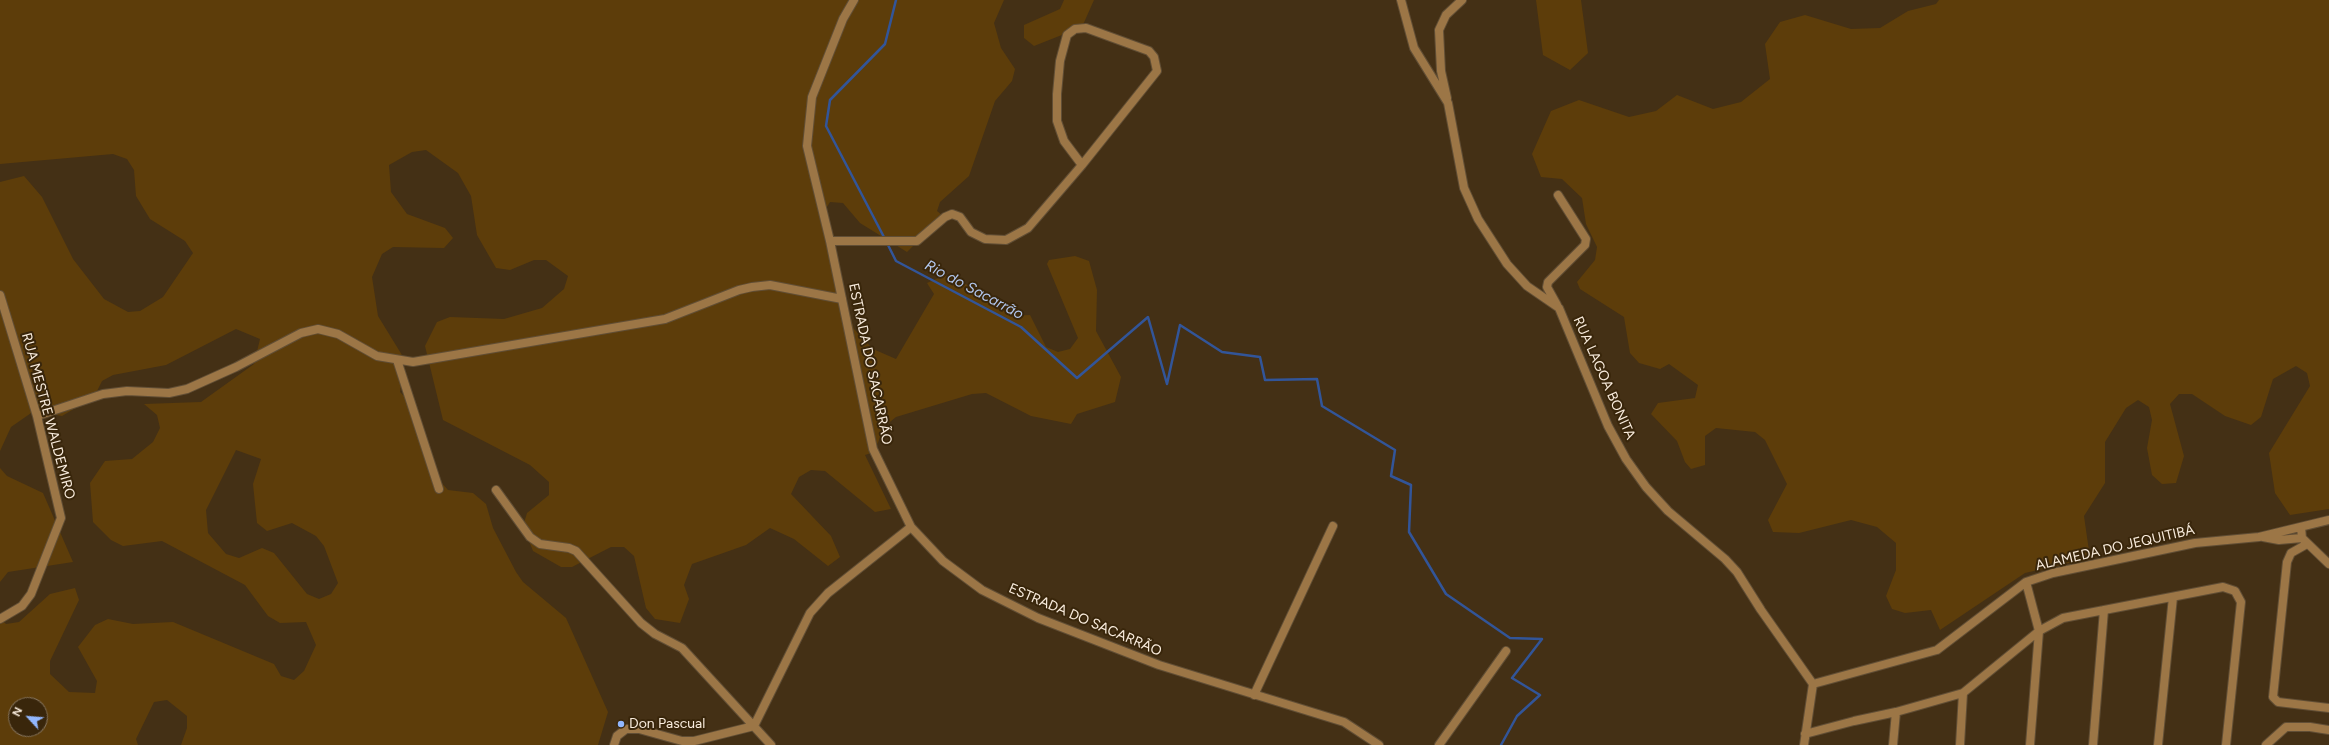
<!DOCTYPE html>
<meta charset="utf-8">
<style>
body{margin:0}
#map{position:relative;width:2329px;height:745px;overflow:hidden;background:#443015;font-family:Figtree,sans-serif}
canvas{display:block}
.north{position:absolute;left:8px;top:697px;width:40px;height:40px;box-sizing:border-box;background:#39260b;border:1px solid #86755f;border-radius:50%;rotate:296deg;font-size:11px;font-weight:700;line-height:16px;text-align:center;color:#f9ecdd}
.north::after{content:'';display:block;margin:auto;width:14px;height:18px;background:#92b7fd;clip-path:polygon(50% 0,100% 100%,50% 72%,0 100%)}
</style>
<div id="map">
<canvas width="2329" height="745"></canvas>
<div class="north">N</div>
</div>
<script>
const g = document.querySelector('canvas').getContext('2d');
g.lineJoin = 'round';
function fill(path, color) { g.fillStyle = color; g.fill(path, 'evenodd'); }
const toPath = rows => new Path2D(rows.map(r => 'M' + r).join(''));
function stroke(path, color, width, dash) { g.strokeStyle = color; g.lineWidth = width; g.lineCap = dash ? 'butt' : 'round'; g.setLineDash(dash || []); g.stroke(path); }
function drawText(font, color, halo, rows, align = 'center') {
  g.font = font + ' Figtree,sans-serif'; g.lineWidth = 4; g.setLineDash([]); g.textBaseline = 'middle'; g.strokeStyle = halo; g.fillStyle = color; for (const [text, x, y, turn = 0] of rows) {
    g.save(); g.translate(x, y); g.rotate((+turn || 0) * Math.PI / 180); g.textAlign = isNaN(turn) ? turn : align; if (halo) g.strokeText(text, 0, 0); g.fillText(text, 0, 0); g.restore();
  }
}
fill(toPath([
 [0,0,1004,0,994,23,1001,48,1015,69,1012,81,995,101,969,176,940,202,937,211,943,216,907,252,860,223,843,203,830,202,822,215,854,329,873,349,896,359,934,294,927,283,945,275,981,291,1010,316,1030,315,1046,347,1058,352,1070,349,1078,338,1047,264,1049,260,1075,256,1089,261,1097,290,1096,331,1121,377,1115,402,1077,414,1071,424,1031,416,986,393,972,394,896,417,885,426,874,452,865,455,891,509,875,512,825,471,811,470,799,477,791,494,831,536,840,557,828,566,794,539,770,528,746,545,692,564,684,585,689,599,680,623,655,619,646,608,634,556,624,547,611,547,572,567,561,567,533,551,523,526,527,513,549,495,549,482,530,465,443,420,425,346,437,322,450,317,504,319,542,308,564,289,568,276,546,260,534,260,510,270,496,268,477,235,471,196,458,173,426,150,412,152,389,165,391,192,407,214,445,228,453,238,444,248,393,247,382,254,372,277,378,316,405,360,400,392,412,404,431,471,448,490,473,493,486,504,493,528,516,572,523,582,566,618,608,712,598,745,181,745,187,728,187,716,167,700,154,702,136,739,138,745,0,745,0,618,6,624,19,622,50,594,75,588,79,600,50,661,50,674,69,692,95,693,97,681,78,647,95,625,108,619,133,624,173,622,274,664,281,676,294,680,304,671,316,645,306,622,280,623,268,616,245,585,162,541,123,546,111,540,93,522,90,483,105,461,132,459,153,442,160,428,157,415,144,404,201,402,254,364,260,339,236,329,166,365,113,375,102,381,94,397,62,416,34,411,11,427,0,451,0,182,24,176,42,197,73,259,104,299,128,312,140,311,163,297,193,253,185,241,150,219,136,196,134,170,127,159,113,154,0,164],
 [236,450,261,459,253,484,257,523,267,531,292,523,316,536,324,546,338,583,331,594,319,599,307,594,274,553,262,548,239,558,226,554,208,533,206,510],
 [16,705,40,705,40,729,16,729],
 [1064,0,1094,0,1082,27,1034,46,1024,38,1024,25,1060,9],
 [1536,0,1581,0,1588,53,1570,70,1543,55],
 [1939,0,2329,0,2329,509,2290,515,2275,493,2269,453,2310,386,2307,373,2296,366,2273,379,2261,417,2251,425,2225,416,2192,394,2179,394,2170,404,2184,456,2176,483,2162,484,2152,475,2147,448,2152,420,2149,407,2138,400,2126,408,2105,442,2105,483,2084,516,2090,558,2025,573,1940,630,1931,610,1905,613,1892,609,1886,596,1896,570,1896,543,1877,527,1851,520,1799,533,1773,532,1768,520,1787,484,1765,440,1755,432,1716,428,1705,436,1705,465,1691,469,1685,462,1677,441,1651,414,1658,403,1695,398,1698,385,1669,364,1660,369,1639,363,1630,353,1624,317,1580,289,1577,282,1595,260,1597,247,1586,224,1582,198,1562,179,1541,177,1532,154,1551,111,1579,100,1629,117,1656,111,1677,95,1713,109,1741,102,1770,79,1765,44,1780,22,1805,15,1851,29,1880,28,1908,11,1936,4],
 [0,468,7,476,43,493,73,562,8,572,0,582]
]), '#5d3d0a');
stroke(toPath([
 [885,239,826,126,830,100,885,44,896,0],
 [887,243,896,261,1021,327,1077,378,1148,317,1167,384,1180,325,1222,352,1260,357,1265,380,1317,379,1322,406,1395,450,1391,476,1411,485,1409,532,1446,594,1510,638,1542,639,1512,678,1540,695,1517,716,1501,745]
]), '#325599', 2.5);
const street = toPath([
 [854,0,843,19,812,97,807,146,830,241,873,449,911,527,943,561,982,590,1038,618,1159,665,1344,722,1379,745],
 [1401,0,1414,48,1448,103,1464,188,1478,219,1507,264,1527,286,1559,308,1608,426,1626,459,1646,487,1668,511,1725,559,1737,572,1761,610,1813,684,1804,745],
 [1447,98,1441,71,1439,30,1446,15,1462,0],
 [830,241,917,241,945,217,952,214,960,217,971,232,985,239,1006,240,1028,228,1082,165,1157,71,1154,57,1149,51,1086,28,1075,29,1067,35,1060,61,1057,94,1057,121,1064,141,1082,165],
 [0,295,37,416,61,518,31,594,22,606,0,619],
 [1557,305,1547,287,1548,282,1585,245,1586,239,1558,195],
 [397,360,439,489],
 [37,416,103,394,127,391,169,393,187,389,236,367,301,333,318,329,338,334,377,356,413,362,665,319,739,290,752,287,770,285,842,299],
 [496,490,530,537,540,544,569,548,576,551,641,623,655,634,682,648,771,745],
 [2301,527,2302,538,2329,564],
 [2263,537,2279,540,2302,538],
 [2307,544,2291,553,2287,562,2273,697,2278,702,2329,708],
 [2026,582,2039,631,2030,745],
 [1813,684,1937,650,2026,582,2053,573,2195,543,2259,537,2329,520],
 [1254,695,1333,526],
 [1805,734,1854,721,1896,712,1963,693,2039,631,2063,618,2223,587,2235,591,2241,602,2226,745],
 [614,745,617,736,626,729,639,729,682,741,694,741,754,726,810,613,828,593,911,527],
 [1439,745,1506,651],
 [1893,745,1896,712],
 [1960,745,1963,693],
 [2093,745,2104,610],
 [2158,745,2173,597],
 [2266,745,2286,727,2310,727,2329,730]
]);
stroke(street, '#614e35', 10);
stroke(street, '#9c7646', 8);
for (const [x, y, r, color] of [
 [621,724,4,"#92b7fd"]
]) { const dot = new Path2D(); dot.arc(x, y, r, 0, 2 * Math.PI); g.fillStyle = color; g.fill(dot); stroke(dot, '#39260b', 1.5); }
drawText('14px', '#f9ecdd', '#39260b', [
 ["ESTRADA DO SACARRÃO",870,364,78],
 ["RUA LAGOA BONITA",1604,378,66],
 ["RUA MESTRE WALDEMIRO",48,416,75],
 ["ALAMEDA DO JEQUITIBÁ",2115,548,-13],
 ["ESTRADA DO SACARRÃO",1085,620,23]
]);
drawText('14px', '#f9ecdd', '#39260b', [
 ["Don Pascual",629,724]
], 'left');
drawText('italic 15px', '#b2c7ee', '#39260b', [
 ["Rio do Sacarrão",974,290,28]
]);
</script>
